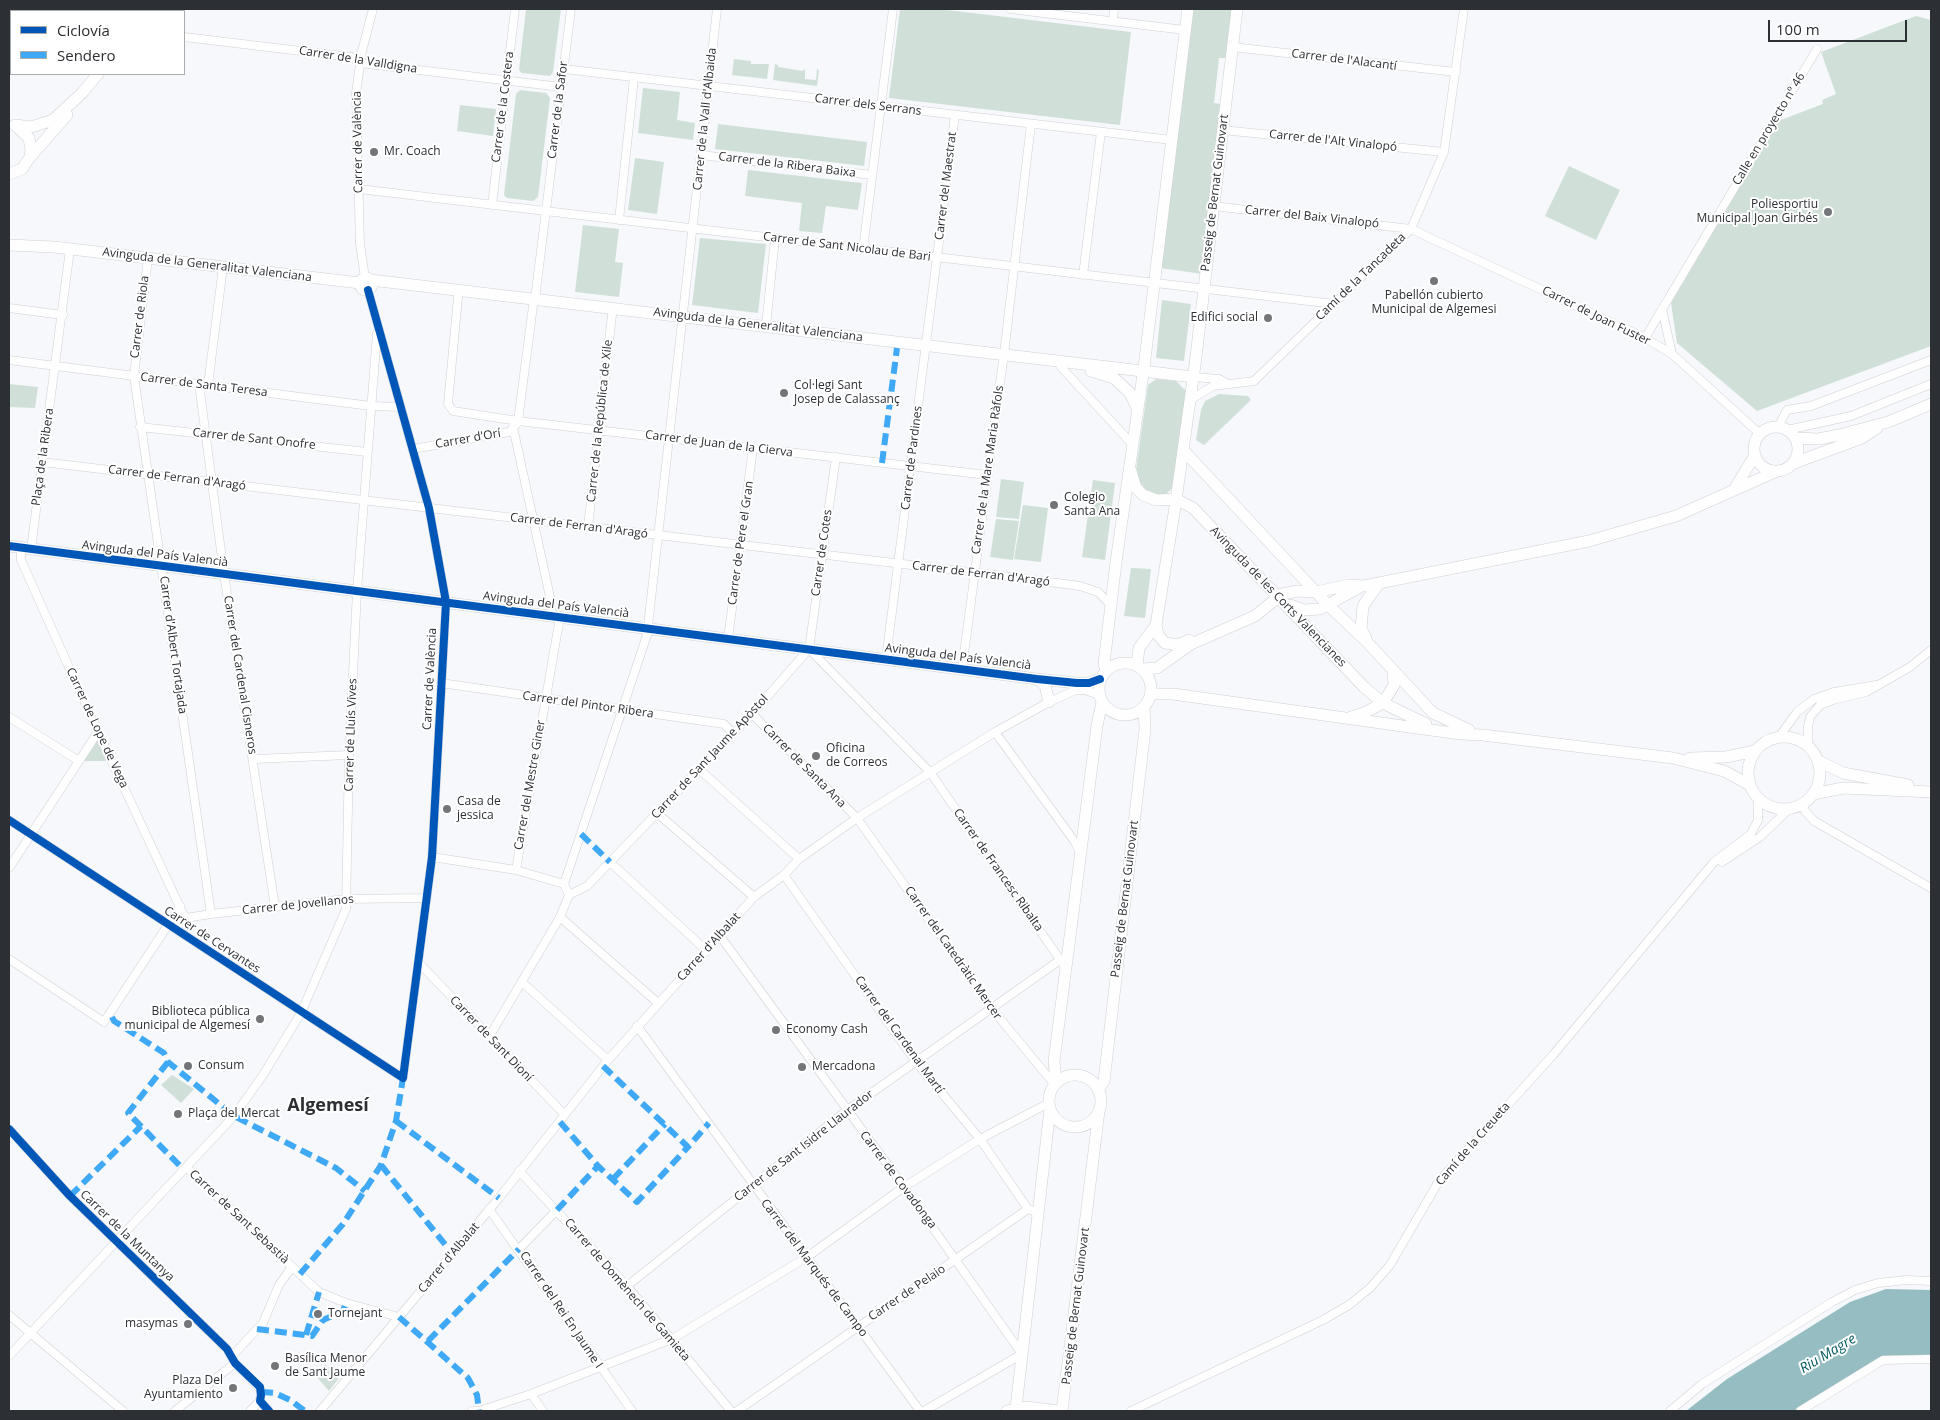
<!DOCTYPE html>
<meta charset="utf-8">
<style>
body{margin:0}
#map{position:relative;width:1940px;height:1420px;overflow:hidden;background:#f6f8fb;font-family:"Open Sans",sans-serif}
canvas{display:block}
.frame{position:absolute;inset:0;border:10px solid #2c2f33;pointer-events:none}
.legend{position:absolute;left:10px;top:10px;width:175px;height:65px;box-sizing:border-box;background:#fff;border:1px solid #abacad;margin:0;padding:6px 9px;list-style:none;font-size:15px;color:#2c2f33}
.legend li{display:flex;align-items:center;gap:10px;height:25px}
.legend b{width:25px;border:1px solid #abacad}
.scale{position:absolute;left:1768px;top:20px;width:139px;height:22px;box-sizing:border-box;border:2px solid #2c2f33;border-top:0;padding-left:6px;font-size:15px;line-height:18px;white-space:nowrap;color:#2c2f33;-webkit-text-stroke:4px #fff;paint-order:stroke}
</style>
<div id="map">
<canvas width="1940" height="1420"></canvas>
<div class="frame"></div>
<ul class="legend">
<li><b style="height:6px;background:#0057b8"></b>Ciclovía</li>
<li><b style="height:6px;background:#3fa9f5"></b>Sendero</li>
</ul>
<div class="scale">100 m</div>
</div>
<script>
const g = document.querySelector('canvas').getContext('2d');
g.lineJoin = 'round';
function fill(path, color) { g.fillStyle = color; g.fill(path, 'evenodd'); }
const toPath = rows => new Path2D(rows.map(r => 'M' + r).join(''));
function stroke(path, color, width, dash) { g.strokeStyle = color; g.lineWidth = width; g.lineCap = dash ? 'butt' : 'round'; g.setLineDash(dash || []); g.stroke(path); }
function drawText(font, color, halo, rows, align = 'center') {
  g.font = font + ' "Open Sans",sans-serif'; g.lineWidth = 4; g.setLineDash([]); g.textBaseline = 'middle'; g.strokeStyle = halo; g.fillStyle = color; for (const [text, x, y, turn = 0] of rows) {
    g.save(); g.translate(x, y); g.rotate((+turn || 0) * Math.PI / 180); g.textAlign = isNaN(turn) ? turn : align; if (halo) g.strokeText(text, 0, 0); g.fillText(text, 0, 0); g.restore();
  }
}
fill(toPath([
 [526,9,561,9,553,72,550,76,522,73,519,70],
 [900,9,939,9,1131,32,1120,125,889,98],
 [1191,9,1232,9,1227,58,1219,58,1214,103,1222,104,1203,274,1160,268],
 [1916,16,1931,20,1931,346,1757,411,1677,343,1671,303,1778,121,1823,104,1822,100,1836,94,1821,52],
 [734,59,751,61,751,64,769,64,767,79,732,75],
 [775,64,778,65,778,67,803,71,805,68,805,79,816,80,817,69,819,70,817,86,773,80],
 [643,88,680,92,677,120,695,123,693,140,638,133],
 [520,90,546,93,550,98,538,197,533,201,507,198,504,195,516,94],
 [460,105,496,109,493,136,457,131],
 [718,124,867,142,864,166,715,149],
 [635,158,664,162,657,214,628,210],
 [1569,166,1620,190,1596,240,1545,216],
 [748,170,862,183,858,210,826,206,822,233,799,231,802,203,745,196],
 [583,225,619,229,615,262,623,263,619,297,575,292],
 [700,238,766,244,758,313,692,305],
 [1162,300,1191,304,1184,361,1156,358],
 [1156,379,1176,381,1186,391,1174,487,1166,494,1159,495,1146,490,1138,480,1136,470,1148,385],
 [9,384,38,387,35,408,9,407],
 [1219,394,1248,396,1251,400,1204,445,1196,440,1201,410,1205,401],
 [1001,479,1024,482,1019,519,996,517],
 [1093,480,1115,483,1105,560,1082,557],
 [1023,505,1048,508,1041,562,1014,559],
 [996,519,1019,521,1013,560,990,557],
 [1131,568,1151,569,1145,618,1124,616],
 [98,732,112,761,79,761],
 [172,1075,194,1089,181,1103,161,1085],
 [326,1365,339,1378,329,1391,315,1375]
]), '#d0e0d8');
fill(toPath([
 [1886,1289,1931,1290,1931,1358,1883,1360,1798,1411,1686,1411,1727,1379,1850,1302]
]), '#96bec2');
const street = toPath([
 [1010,9,1185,30],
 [1113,21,1114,9],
 [184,37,351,57,360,63,561,87],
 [9,39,11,39],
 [1232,47,1456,72],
 [564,69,1172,140],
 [1222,130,1444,152],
 [701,155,872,175],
 [359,189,1334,304],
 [492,205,515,9],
 [1213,206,1411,229,1645,338,1672,354,1760,434],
 [619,220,634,78],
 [863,249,893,9],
 [148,258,134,376,211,914],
 [1083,275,1101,132],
 [365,278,360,244,356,93,362,51,373,9],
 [458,297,448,404,453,411,518,421,988,475],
 [535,299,571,9],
 [9,308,63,315],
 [1662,309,1672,354],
 [766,326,775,238],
 [1645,338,1817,49],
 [1004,354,1031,124],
 [9,360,371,406,400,407],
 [1061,367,1133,445],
 [1193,377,1219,379,1226,383],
 [199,384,224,574,275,907],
 [208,385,223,267],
 [1190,400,1213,386,1254,381,1411,229,1444,152,1464,9],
 [518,421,533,306],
 [140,427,367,452],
 [513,427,552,606,551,616],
 [1778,427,1787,410,1811,406,1931,360],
 [1787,430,1851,416,1931,384],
 [413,449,509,432,516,425],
 [42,462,987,574,1080,586,1098,592,1110,604],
 [588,527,612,315],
 [21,548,21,560,98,732,185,918],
 [31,549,70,249],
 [728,639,753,448],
 [809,649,930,772,1063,964],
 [886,659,955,115],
 [962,669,1003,361],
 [441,683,724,724,733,733],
 [752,714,857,818,992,1009,1055,1085],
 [9,717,79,761],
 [995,732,1075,842,1080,853],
 [1779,737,1797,712,1814,699,1834,692,1876,685],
 [1808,746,1808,727,1810,717,1820,705,1833,700,1866,692,1910,667,1931,650],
 [254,759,349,755],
 [699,769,799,859],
 [1803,804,1805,811,1814,821,1931,888],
 [657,813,754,897],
 [9,820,403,1078,432,857,446,602,429,508,368,290],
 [432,857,516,870,564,884],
 [610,862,707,951],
 [1722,862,1760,837,1790,808],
 [9,868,98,732],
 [516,870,560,617],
 [784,875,916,1062,980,1139,1028,1209,1038,1213],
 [569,895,564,884,647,635,717,9],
 [569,895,587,886,752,714,809,649,836,457],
 [560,917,658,1003],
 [165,923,175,916,180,906],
 [175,929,185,918,211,914,346,899,427,898],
 [720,936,904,1187,1022,1354,924,1411],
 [9,959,104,1022,168,925],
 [419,963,564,1114],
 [522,982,608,1060],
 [637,1026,920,1411],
 [489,1037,560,917,569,895],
 [9,1129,70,1196,227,1349,235,1363,261,1390,260,1401,250,1411],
 [186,1167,319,1292,346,1303,399,1317],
 [519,1171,627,1286,731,1411],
 [489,1209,632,1411],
 [519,1249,557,1210],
 [627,1286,846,1111,1060,960],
 [9,1315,123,1411],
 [9,1356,234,1116,263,1075,301,1013,346,909,349,755,357,591,377,333],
 [231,1357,263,1323,279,1285,292,1267],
 [531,1394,543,1411],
 [260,1401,269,1411],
 [175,1411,235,1363],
 [320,1411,499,1198,608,1060,754,897,784,875,799,859,857,818,995,732,1049,702,1076,690,1085,690,1099,695],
 [472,1411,479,1411,531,1394,672,1339,807,1257,904,1187,980,1139,1049,1103],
 [737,1411,1028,1209],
 [1131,1411,1323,1320,1349,1305,1370,1288,1390,1265,1439,1181,1553,1055,1714,862,1751,834,1758,820,1758,797],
 [1670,1411,1702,1384,1832,1302,1855,1290,1878,1283,1906,1280,1931,1281],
 [1800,1411,1883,1360,1931,1359]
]);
const secondary = toPath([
 [151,11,153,9],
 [15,125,31,127,53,120,82,93,98,74],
 [30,157,67,115],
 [9,174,22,169,30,157,31,150,29,138,16,126],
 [9,245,54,247,360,283],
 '360 284a6 6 0 1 1 12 0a6 6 0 1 1-12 0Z',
 [371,280,1193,377],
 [1091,371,1114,378,1130,393,1138,410],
 '1754 449a22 22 0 1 1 44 0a22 22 0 1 1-44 0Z',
 [1795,438,1818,439,1839,435,1888,422,1931,404],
 [1183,450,1328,605,1367,642,1433,713,1469,730],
 [1794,463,1862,438,1877,428],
 [1131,471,1136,488,1143,495,1156,500,1176,499,1193,508,1364,687,1383,703,1426,724],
 [1735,488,1755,455],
 [9,546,1037,679,1077,683,1089,683,1100,679],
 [1290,605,1304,610,1320,609,1360,587],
 [1156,625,1158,635,1165,643,1178,645,1189,640],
 [1366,638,1361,629,1363,606,1379,583],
 '1099 689a26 26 0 1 1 52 0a26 26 0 1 1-52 0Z',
 [1137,665,1139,648,1156,625,1175,507,1195,365,1237,9],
 [1143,669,1157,668,1191,644,1255,616,1282,594,1298,591,1316,592,1349,585,1364,586,1589,541,1676,516,1777,471],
 [1106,670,1104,664,1116,562,1144,367,1188,9],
 [1037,679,1045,685,1049,702],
 [1151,694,1173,694,1460,734,1483,735,1673,758,1724,771,1750,785],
 [1351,717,1364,713,1383,703,1394,685,1393,672],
 '1748 773a36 36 0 1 1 72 0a36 36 0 1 1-72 0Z',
 [1690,758,1726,757,1755,751],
 [1819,761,1843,773,1908,785],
 [1813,794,1843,788,1931,792],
 '1049 1101a26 26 0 1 1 52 0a26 26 0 1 1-52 0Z',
 [1056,1083,1054,1061,1097,726,1102,702],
 [1098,1090,1104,1081,1145,729,1144,707],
 [1016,1408,1050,1109],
 [1007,1411,1027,1407,1058,1411],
 [1062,1411,1099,1111]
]);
stroke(street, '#ced0d3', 9);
stroke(secondary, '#ced0d3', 12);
stroke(street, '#fefefe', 8);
stroke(secondary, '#fefefe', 11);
stroke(toPath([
 [882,463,897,348],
 [581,834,610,862],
 [112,1017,114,1021,164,1053,168,1062,234,1116,336,1168,365,1191],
 [168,1062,128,1113,183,1169],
 [603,1066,688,1147,709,1123],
 [396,1121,499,1198],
 [560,1122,598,1166,637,1202,688,1147],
 [381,1165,452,1253],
 [613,1179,665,1124],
 [70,1196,141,1126],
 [557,1210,598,1166],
 [300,1274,343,1224,381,1165,396,1121,403,1078],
 [399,1317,468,1378,477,1395,479,1411],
 [257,1329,312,1336,323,1320,343,1311,346,1303],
 [306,1335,319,1292],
 [428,1341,519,1249],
 [261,1392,275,1393,290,1400,305,1411]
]), '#3fa9f5', 6, [12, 6]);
stroke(toPath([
 [9,546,1037,679,1077,683,1089,683,1100,679],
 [9,820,403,1078,432,857,446,602,429,508,368,290],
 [9,1129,70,1196,227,1349,235,1363,260,1387,261,1395,260,1401,269,1411]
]), '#0057b8', 8);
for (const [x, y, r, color] of [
 [374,152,5,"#737579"],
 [1828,212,5,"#737579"],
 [1434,281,5,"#737579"],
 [1268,318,5,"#737579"],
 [784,393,5,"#737579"],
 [1054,505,5,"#737579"],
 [816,756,5,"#737579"],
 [447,809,5,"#737579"],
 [260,1019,5,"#737579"],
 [776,1030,5,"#737579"],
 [188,1066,5,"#737579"],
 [802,1067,5,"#737579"],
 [178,1114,5,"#737579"],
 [318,1314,5,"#737579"],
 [188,1324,5,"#737579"],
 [275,1366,5,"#737579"],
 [233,1388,5,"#737579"]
]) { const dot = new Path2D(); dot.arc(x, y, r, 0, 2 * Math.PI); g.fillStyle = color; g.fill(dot); stroke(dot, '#fff', 2); }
drawText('12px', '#2c2f33', '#fff', [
 ["Carrer de la Valldigna",358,60,9],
 ["Carrer de l'Alacantí",1344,60,7],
 ["Carrer dels Serrans",868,105,7],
 ["Carrer de la Costera",503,107,-83],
 ["Carrer de la Safor",558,110,-83],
 ["Carrer de la Vall d'Albaida",705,119,-84],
 ["Calle en proyecto nº 46",1769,129,-59],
 ["Carrer de l'Alt Vinalopó",1333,141,6],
 ["Carrer de València",358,142,-91],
 ["Carrer de la Ribera Baixa",787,165,7],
 ["Carrer del Maestrat",946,186,-83],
 ["Passeig de Bernat Guinovart",1215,193,-83],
 ["Carrer del Baix Vinalopó",1312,217,6],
 ["Carrer de Sant Nicolau de Bari",847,247,7],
 ["Avinguda de la Generalitat Valenciana",207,265,7],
 ["Camí de la Tancadeta",1361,277,-44],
 ["Carrer de Joan Fuster",1596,316,26],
 ["Carrer de Riola",140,317,-83],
 ["Avinguda de la Generalitat Valenciana",758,325,7],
 ["Carrer de Santa Teresa",204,385,7],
 ["Carrer de la República de Xile",600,421,-84],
 ["Carrer de Sant Onofre",254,439,6],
 ["Carrer d'Orí",468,439,-10],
 ["Carrer de Juan de la Cierva",719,444,7],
 ["Plaça de la Ribera",43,457,-82],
 ["Carrer de Pardines",912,458,-83],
 ["Carrer de la Mare Maria Ràfols",988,470,-82],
 ["Carrer de Ferran d'Aragó",177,478,7],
 ["Carrer de Ferran d'Aragó",579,526,7],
 ["Carrer de Pere el Gran",741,543,-82],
 ["Carrer de Cotes",822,553,-82],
 ["Avinguda del País Valencià",155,554,7],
 ["Carrer de Ferran d'Aragó",981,574,7],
 ["Avinguda de les Corts Valencianes",1278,597,46],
 ["Avinguda del País Valencià",556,605,7],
 ["Carrer d'Albert Tortajada",173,645,82],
 ["Avinguda del País Valencià",958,657,7],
 ["Carrer del Cardenal Cisneros",240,675,81],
 ["Carrer de València",430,679,-87],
 ["Carrer del Pintor Ribera",588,705,8],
 ["Carrer de Lope de Vega",97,728,65],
 ["Carrer de Lluís Vives",351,735,-88],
 ["Carrer de Sant Jaume Apòstol",710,757,-47],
 ["Carrer de Santa Ana",804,766,45],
 ["Carrer del Mestre Giner",530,785,-80],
 ["Carrer de Francesc Ribalta",998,870,55],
 ["Passeig de Bernat Guinovart",1125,899,-83],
 ["Carrer de Jovellanos",298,905,-6],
 ["Carrer de Cervantes",212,940,33],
 ["Carrer d'Albalat",709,947,-48],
 ["Carrer del Catedràtic Mercer",953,953,55],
 ["Carrer del Cardenal Martí",899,1035,54],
 ["Carrer de Sant Dioní",491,1039,46],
 ["Camí de la Creueta",1473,1144,-49],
 ["Carrer de Sant Isidre Llaurador",804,1146,-38],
 ["Carrer de Covadonga",898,1180,53],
 ["Carrer de Sant Sebastià",239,1217,43],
 ["Carrer de la Muntanya",127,1236,44],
 ["Carrer d'Albalat",449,1258,-50],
 ["Carrer del Marqués de Campo",814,1268,53],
 ["Carrer de Domènech de Gamieta",627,1290,49],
 ["Carrer de Pelaio",907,1293,-34],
 ["Passeig de Bernat Guinovart",1076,1306,-83],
 ["Carrer del Rei En Jaume I",561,1310,56]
]);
drawText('12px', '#2c2f33', '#fff', [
 ["Mr. Coach",384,152],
 ["Poliesportiu",1818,205,"right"],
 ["Municipal Joan Girbés",1818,219,"right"],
 ["Pabellón cubierto",1434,296,"center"],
 ["Municipal de Algemesi",1434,310,"center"],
 ["Edifici social",1258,318,"right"],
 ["Col·legi Sant",794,386],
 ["Josep de Calassanç",794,400],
 ["Colegio",1064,498],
 ["Santa Ana",1064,512],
 ["Oficina",826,749],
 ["de Correos",826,763],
 ["Casa de",457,802],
 ["jessica",457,816],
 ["Biblioteca pública",250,1012,"right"],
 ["municipal de Algemesí",250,1026,"right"],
 ["Economy Cash",786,1030],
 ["Consum",198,1066],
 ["Mercadona",812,1067],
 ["Plaça del Mercat",188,1114],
 ["Tornejant",328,1314],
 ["masymas",178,1324,"right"],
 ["Basílica Menor",285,1359],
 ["de Sant Jaume",285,1373],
 ["Plaza Del",223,1381,"right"],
 ["Ayuntamiento",223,1395,"right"]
], 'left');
drawText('italic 14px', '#025a5f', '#fff', [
 ["Riu Magre",1828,1354,-31]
]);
drawText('bold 18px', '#2c2f33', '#fff', [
 ["Algemesí",328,1106]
]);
</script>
